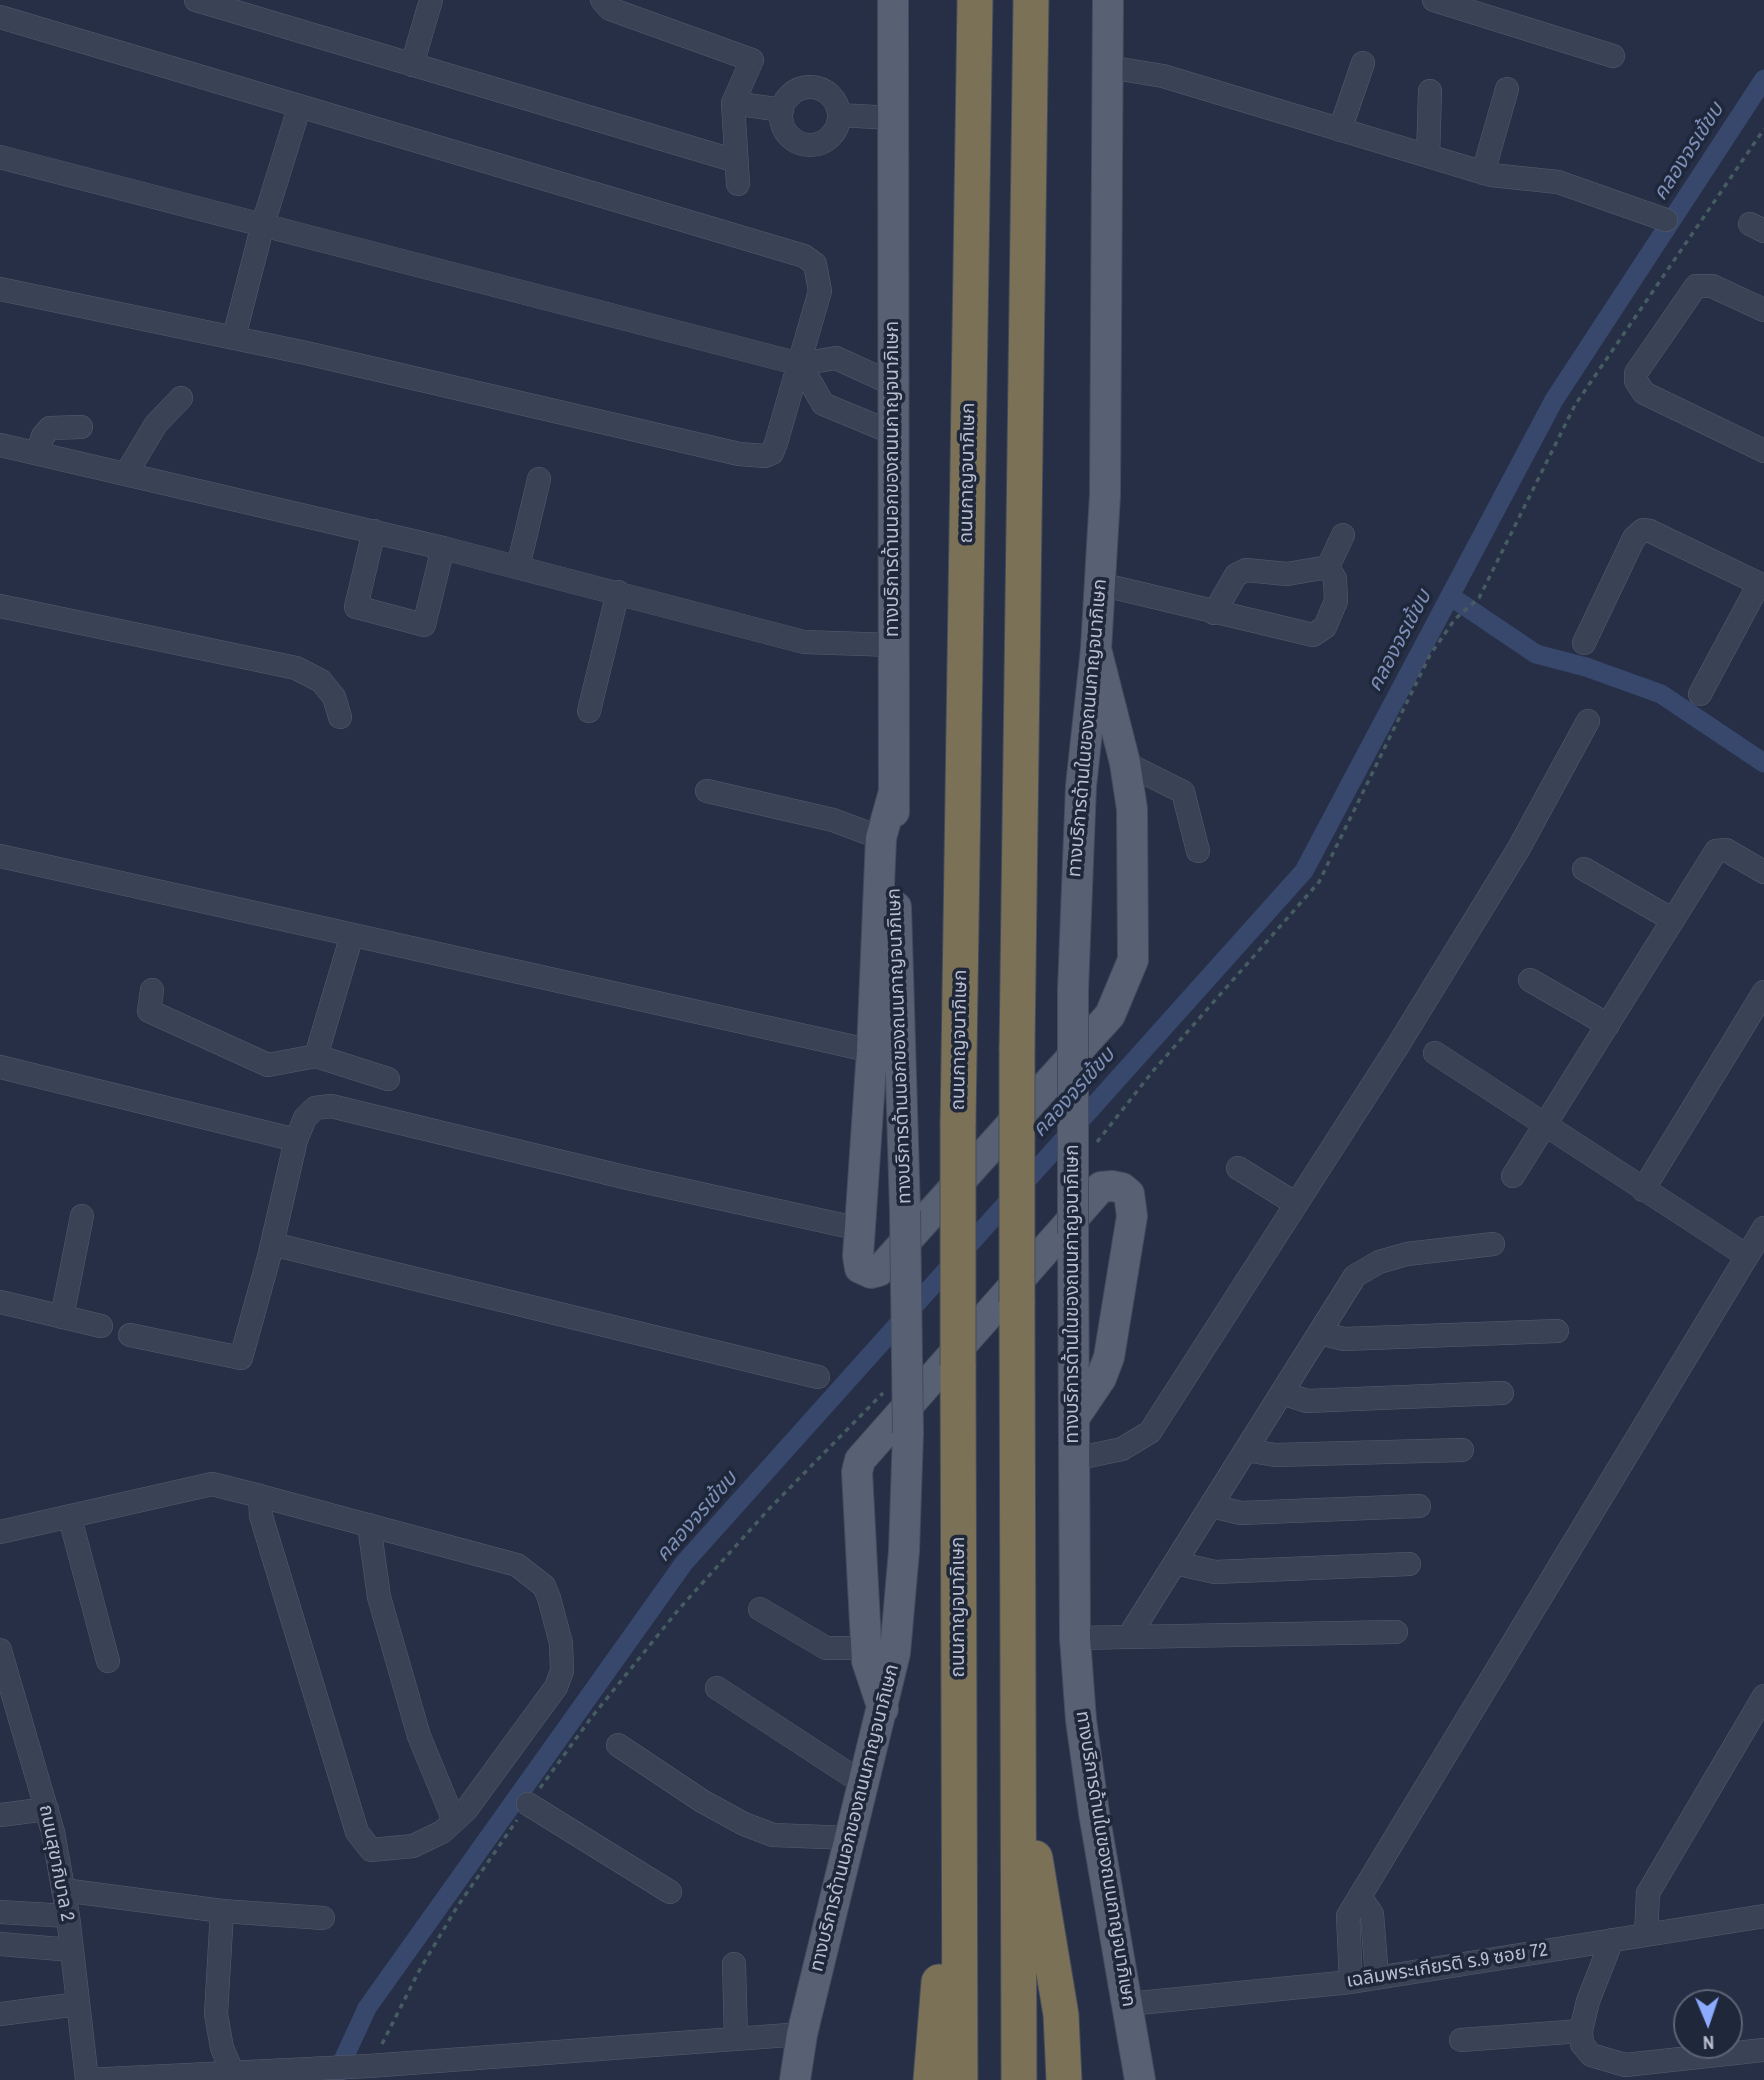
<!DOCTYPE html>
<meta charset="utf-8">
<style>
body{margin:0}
#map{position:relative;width:1764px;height:2080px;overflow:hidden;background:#262f45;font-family:"Archivo Narrow",sans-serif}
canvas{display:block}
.north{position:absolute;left:1673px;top:1989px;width:70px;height:70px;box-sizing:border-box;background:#1f273a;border:2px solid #5c6375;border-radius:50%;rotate:178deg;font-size:19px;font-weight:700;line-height:28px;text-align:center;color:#b8bece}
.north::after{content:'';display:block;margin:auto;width:24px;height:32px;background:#8cabff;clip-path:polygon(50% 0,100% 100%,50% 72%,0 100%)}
</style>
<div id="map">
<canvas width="1764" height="2080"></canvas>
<div class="north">N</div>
</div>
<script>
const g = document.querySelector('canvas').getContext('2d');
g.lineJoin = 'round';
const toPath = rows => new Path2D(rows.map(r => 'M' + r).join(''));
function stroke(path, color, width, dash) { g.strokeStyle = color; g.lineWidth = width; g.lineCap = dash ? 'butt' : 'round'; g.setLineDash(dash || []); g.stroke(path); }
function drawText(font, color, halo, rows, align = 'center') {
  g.font = font + ' "Archivo Narrow","Noto Sans Thai",sans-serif'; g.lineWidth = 7; g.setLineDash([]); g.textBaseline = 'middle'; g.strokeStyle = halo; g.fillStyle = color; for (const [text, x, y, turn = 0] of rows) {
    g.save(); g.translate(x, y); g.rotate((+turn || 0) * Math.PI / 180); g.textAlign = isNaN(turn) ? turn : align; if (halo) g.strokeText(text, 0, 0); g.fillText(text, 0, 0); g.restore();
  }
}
stroke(toPath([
 [1450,596,1536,654,1586,667,1661,694,1764,763],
 [334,2080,367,2008,684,1563,1304,871,1554,400,1764,79]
]), '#38486d', 19);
const minor = toPath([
 [196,0,736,161],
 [602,0,610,9,752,60,733,103,738,184],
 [1434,0,1613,56],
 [0,17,804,256,815,264,820,291,776,443,772,453,765,456,739,454,306,353,0,289],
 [412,65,431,0],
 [1108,67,1163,76,1491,175,1558,182,1666,220],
 '781 116a29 29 0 1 1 58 0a29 29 0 1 1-58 0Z',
 [733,103,782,110],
 [839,115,893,118],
 [1340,130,1363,63],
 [1428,156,1430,91],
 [0,157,800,364],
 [1483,173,1507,89],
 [1750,224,1764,231],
 [1764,310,1712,286,1696,286,1636,373,1636,381,1644,393,1764,451],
 [234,337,263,224,299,108],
 [893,384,836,358,800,364,823,404,893,433],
 [0,445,443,548,804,642,893,645],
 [37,453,43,436,50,428,81,427],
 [126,474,156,424,181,398],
 [374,531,356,607,424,625,443,548],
 [518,567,539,479],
 [1100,584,1313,635,1325,627,1336,601,1335,579,1328,567,1343,535],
 [0,606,296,668,321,681,334,697,340,717],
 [1214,613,1236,575,1246,570,1287,574,1328,567],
 [1584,643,1634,538,1643,530,1650,531,1764,586],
 [1700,694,1759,584],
 [589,711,618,592],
 [1125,763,1183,792,1198,851],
 [707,791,833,820,881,838],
 [0,856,872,1051],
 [1584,869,1673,920],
 [1530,980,1608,1025],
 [152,990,149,1011,268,1065,316,1056,388,1079],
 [1435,1053,1747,1256],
 [316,1056,352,935],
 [0,1067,296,1140],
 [1238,1168,1296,1204],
 [1513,1176,1716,851,1726,850,1764,872],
 [1643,1190,1764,992],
 [272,1244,818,1377],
 [0,1302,101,1326],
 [62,1317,82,1216],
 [1319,1333,1344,1339,1557,1331],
 [130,1335,241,1358,269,1257,296,1140,305,1118,315,1108,331,1106,628,1178,860,1229],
 [1282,1393,1307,1401,1502,1393],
 [1246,1450,1275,1455,1462,1450],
 [1074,1459,1122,1449,1150,1432,1397,1047,1519,848,1588,721],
 [260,1496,517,1565,544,1586,549,1598,561,1643,562,1671,556,1687,466,1810,442,1832,413,1846,371,1850,357,1832,261,1516,260,1496],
 [1211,1506,1241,1513,1419,1506],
 [70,1518,108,1661],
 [369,1525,379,1597,419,1736,454,1821],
 [0,1532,212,1484,260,1496],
 [1175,1563,1215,1572,1409,1564],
 [760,1609,826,1648,867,1648],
 [1129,1636,1355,1276,1379,1262,1407,1254,1493,1244],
 [1075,1638,1396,1632],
 [0,1650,53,1832,68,1916,87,2080],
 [717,1688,864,1784],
 [618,1745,702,1801,744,1824,773,1835,851,1838],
 [528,1804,670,1892],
 [0,1815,47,1809],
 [63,1890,222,1911,323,1918],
 [1361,1898,1372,1914,1377,1978],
 [222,1911,216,2014,222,2048,233,2074],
 [0,1912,68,1916],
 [1646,1935,1648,1893,1764,1696],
 [1612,1940,1588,2001,1581,2031,1582,2044,1591,2055,1625,2065,1764,2050],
 [0,1944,72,1950],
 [734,1964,736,2039],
 [1351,1982,1348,1916,1764,1228],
 [1128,2004,1351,1982,1764,1916],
 [0,2014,78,2004],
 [1461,2040,1581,2031],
 [87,2080,369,2066,802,2034]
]);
const major = toPath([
 [893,0,894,812],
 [893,795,881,838,872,1051,858,1256,860,1268,871,1273,879,1271,1110,1015,1133,960,1132,809,1125,763,1096,649],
 [896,907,905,1211],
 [1073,990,1081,786,1096,649,1105,495,1108,0],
 [1073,1234,1075,1638,1081,1720,1094,1813,1140,2080],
 [883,1709,867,1661,857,1472,860,1460,1101,1187,1112,1186,1122,1188,1129,1194,1132,1216,1109,1357,1101,1378,1074,1418],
 [795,2080,802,2034,895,1653,904,1551,908,1433]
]);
const highway = toPath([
 [1017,1049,1031,0],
 [958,1123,975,0],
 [1017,1302,1019,2080],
 [958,1366,960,2080],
 [1035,1858,1061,2015,1064,2080],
 [931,2080,939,1982]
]);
stroke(minor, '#565d6f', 24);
stroke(major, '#444b5e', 32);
stroke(highway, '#424a5c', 37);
stroke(toPath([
 [1097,1142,1153,1071,1319,882,1430,655,1455,619,1479,598,1575,405,1764,129],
 [540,1788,591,1718,679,1609,769,1509,883,1393],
 [382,2044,419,1971,457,1907,517,1820]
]), '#465c62', 3.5, [5, 5]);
stroke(minor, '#3a4255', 23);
stroke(major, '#586174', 30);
stroke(highway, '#7b7157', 35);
const majorBridge = toPath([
 [905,1211,908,1433],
 [1073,1234,1073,990]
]);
const highwayBridge = toPath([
 [1017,1302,1017,1049],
 [958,1366,958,1123]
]);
stroke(majorBridge, '#444b5e', 32, []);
stroke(highwayBridge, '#424a5c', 37, []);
stroke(majorBridge, '#586174', 30);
stroke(highwayBridge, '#7b7157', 35);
drawText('19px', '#b8bece', '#1f273a', [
 ["ถนนกาญจนาภิเษก",968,473,-89],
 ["ทางบริการด้านนอกของถนนกาญจนาภิเษก",893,479,-90],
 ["ทางบริการด้านในของถนนกาญจนาภิเษก",1088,728,-85],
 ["ถนนกาญจนาภิเษก",960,1040,-89],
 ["ทางบริการด้านนอกของถนนกาญจนาภิเษก",900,1046,-92],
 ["ทางบริการด้านในของถนนกาญจนาภิเษก",1073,1294,-90],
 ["ถนนกาญจนาภิเษก",959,1607,-90],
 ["ทางบริการด้านนอกของถนนกาญจนาภิเษก",855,1818,-76],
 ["ทางบริการด้านในของถนนกาญจนาภิเษก",1105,1859,81],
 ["ถนนสุขาภิบาล 2",56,1863,79],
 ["เฉลิมพระเกียรติ ร.9 ซอย 72",1447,1966,-9]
]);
drawText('italic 21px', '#7d8fb7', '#1f273a', [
 ["คลองจรเข้ขบ",1689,152,-57],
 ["คลองจรเข้ขบ",1400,641,-62],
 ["คลองจรเข้ขบ",1074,1093,-48],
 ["คลองจรเข้ขบ",697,1517,-49]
]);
</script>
